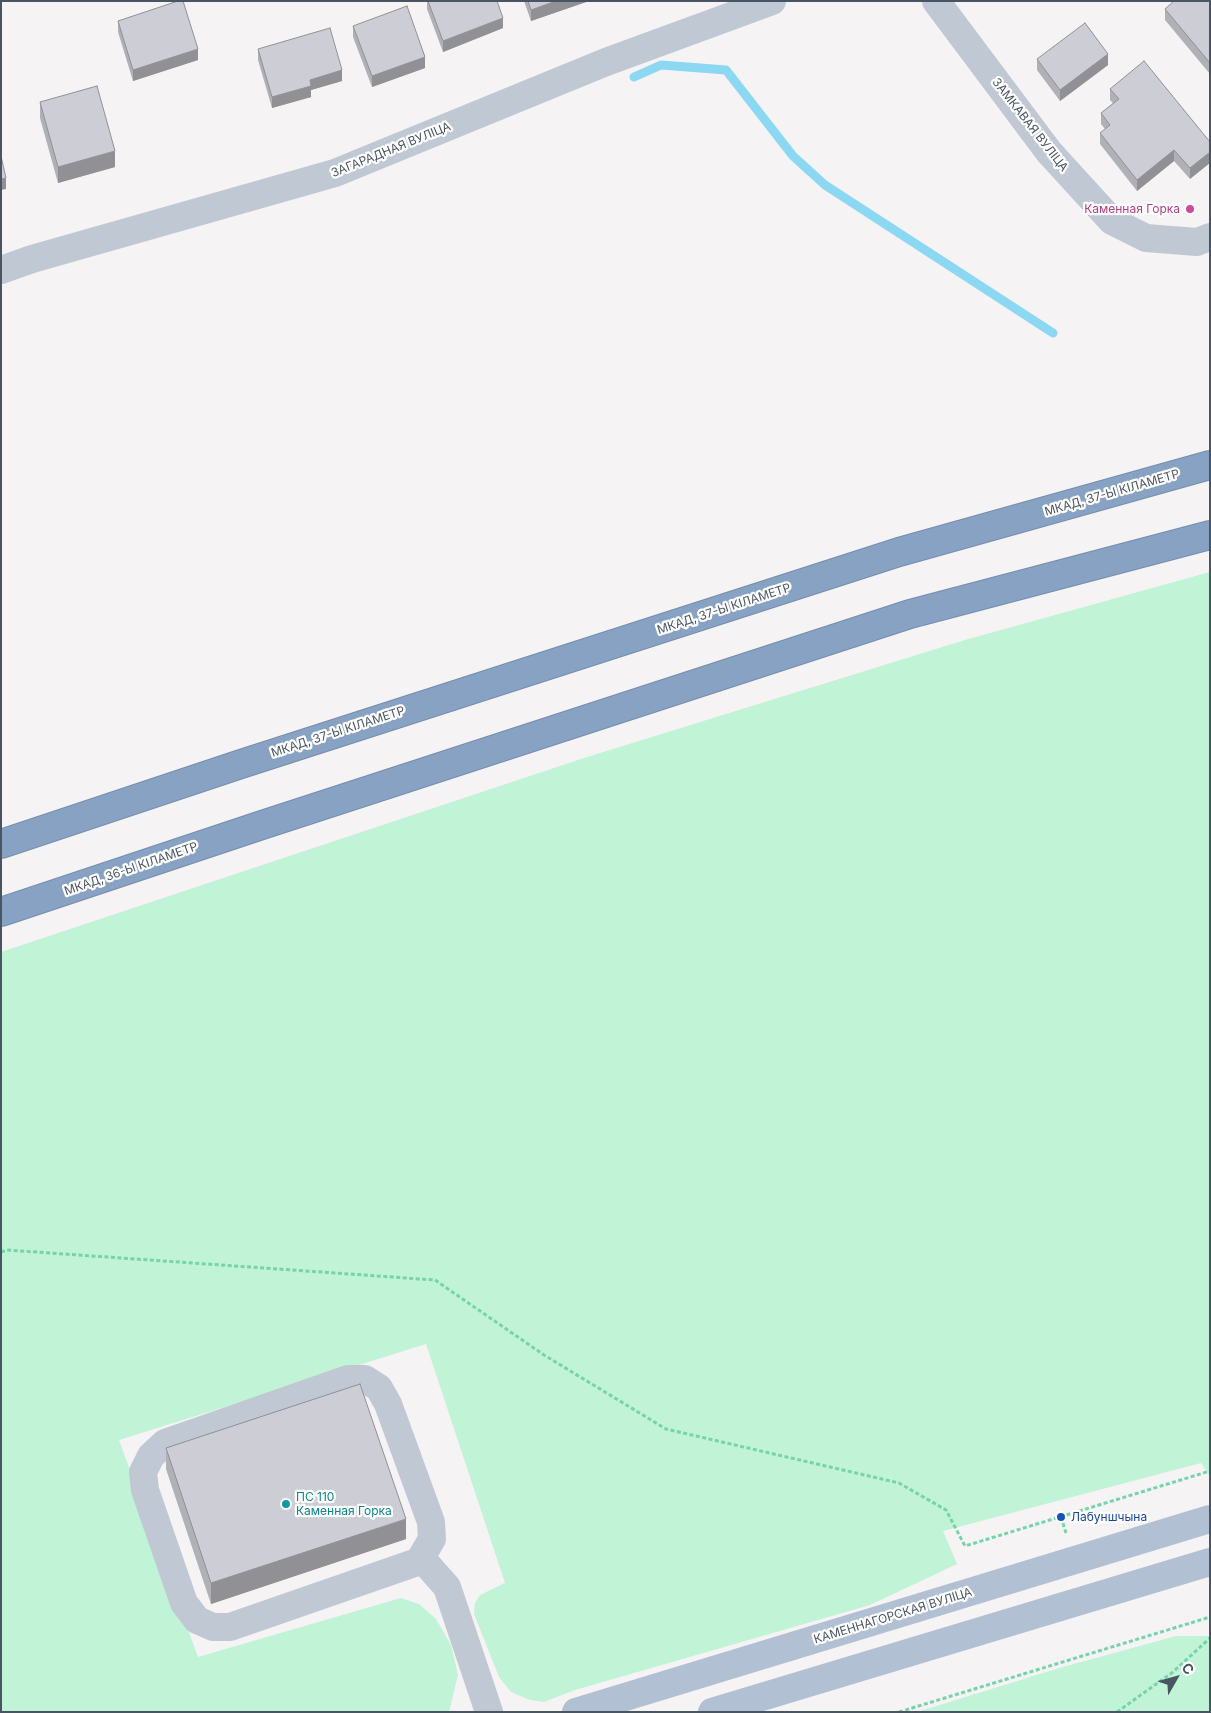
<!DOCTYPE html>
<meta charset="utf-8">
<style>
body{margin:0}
#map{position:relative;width:1211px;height:1713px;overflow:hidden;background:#f5f3f3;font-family:Inter,sans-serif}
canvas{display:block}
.frame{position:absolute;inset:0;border:2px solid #495562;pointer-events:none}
.north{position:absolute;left:1151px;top:1653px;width:50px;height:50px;-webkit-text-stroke:4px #fff;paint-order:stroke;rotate:52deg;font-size:14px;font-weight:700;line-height:20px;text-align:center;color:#495562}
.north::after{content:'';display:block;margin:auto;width:18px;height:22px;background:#495562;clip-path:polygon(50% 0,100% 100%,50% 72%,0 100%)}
</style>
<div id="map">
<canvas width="1211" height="1713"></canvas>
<div class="frame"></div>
<div class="north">С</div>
</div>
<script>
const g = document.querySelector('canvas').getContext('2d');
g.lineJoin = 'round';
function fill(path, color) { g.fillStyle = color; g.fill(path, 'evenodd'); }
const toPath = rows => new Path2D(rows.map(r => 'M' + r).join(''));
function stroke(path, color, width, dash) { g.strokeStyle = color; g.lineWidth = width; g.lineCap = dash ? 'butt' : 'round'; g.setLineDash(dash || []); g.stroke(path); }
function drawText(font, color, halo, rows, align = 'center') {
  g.font = font + ' Inter,sans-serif'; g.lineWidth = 4.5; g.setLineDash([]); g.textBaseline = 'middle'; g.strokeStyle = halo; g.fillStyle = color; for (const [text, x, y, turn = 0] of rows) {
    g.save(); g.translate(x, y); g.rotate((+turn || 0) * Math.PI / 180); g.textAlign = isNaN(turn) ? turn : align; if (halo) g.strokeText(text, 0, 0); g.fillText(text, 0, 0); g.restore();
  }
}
fill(toPath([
 [1210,572,1210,1476,1201,1463,943,1531,957,1564,870,1605,575,1690,544,1702,530,1700,511,1692,499,1677,474,1614,475,1603,480,1595,505,1583,426,1344,119,1440,198,1657,401,1598,419,1604,436,1619,451,1645,458,1675,449,1712,1,1712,1,952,584,758,965,640],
 [1176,1636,1210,1636,1210,1712,917,1712,1056,1669]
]), '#c1f3d6');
stroke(toPath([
 [634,77,661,65,726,70,793,156,825,185,1053,333]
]), '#8cd8f2', 9);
const highway = toPath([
 [1,844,241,764,899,552,1210,465],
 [1,912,262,825,910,614,1210,535]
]);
stroke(highway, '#738daf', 30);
stroke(toPath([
 [1,1252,7,1250,435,1280,544,1355,666,1429,899,1483,946,1510,965,1546,1210,1471],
 [1061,1517,1066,1533],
 [899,1712,1210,1617],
 [1117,1712,1173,1672,1210,1638]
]), '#76d4aa', 3, [4, 2.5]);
stroke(toPath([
 [936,1,1049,152,1112,221,1146,238,1197,242,1210,237],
 [1,270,32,259,335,173,606,62,772,1],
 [348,1379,365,1379,379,1388,388,1404,431,1522,432,1539,422,1556,423,1560,230,1627,213,1627,197,1620,184,1603,145,1490,143,1472,151,1456,165,1443,348,1379],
 [423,1560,447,1587,489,1712]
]), '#c0c9d3', 28);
stroke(toPath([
 [576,1712,1210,1519],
 [712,1712,1210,1562]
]), '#b1c0d2', 28);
stroke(highway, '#88a2c3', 28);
fill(toPath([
 [427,1,497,1,503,28,443,52,427,9],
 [524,1,589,1,531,21],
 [1210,1,1210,74,1165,20,1165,9],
 [118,21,198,60,133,81,118,32],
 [353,26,425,68,372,87,353,37],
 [258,49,342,81,311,90,311,97,272,108,258,60],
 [1037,59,1108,65,1060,101,1037,70],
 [1110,89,1210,142,1190,179,1174,161,1137,191,1100,144,1100,133,1105,129,1101,124,1101,113,1113,103,1110,100],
 [40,102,115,167,58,183,40,118],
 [166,1448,406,1539,211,1604,166,1469]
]), '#b0b1b7');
fill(toPath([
 [556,1,589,1,531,21,531,10],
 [503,18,503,28,443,52,443,41],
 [198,49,198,60,133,81,133,70],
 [1108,54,1108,65,1060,101,1060,90],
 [425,57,425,68,372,87,372,76],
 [342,70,342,81,311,90,311,97,272,108,272,97,310,80],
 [1174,150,1174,161,1137,191,1137,180],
 [115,151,115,167,58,183,58,167],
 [1210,152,1210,163,1190,179,1190,168],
 [6,178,6,189,1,190,1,179],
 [406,1519,406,1539,211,1604,211,1583]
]), '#909095');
const building = toPath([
 [178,1,183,1,198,49,133,70,118,21,178,1],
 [428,1,497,1,503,18,443,41,428,1],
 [528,1,556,1,531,10,528,1],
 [1174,1,1210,1,1210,63,1165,9,1174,1],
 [407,6,425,57,372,76,353,26,407,6],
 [1085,23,1108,54,1060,90,1037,59,1085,23],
 [330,28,342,70,310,80,311,86,272,97,258,49,330,28],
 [1144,61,1210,142,1210,152,1190,168,1174,150,1137,180,1100,133,1110,125,1101,113,1119,99,1110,89,1144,61],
 [97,86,115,151,58,167,40,102,97,86],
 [1,156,6,178,1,179,1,156],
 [360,1384,406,1519,211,1583,166,1448,360,1384]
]);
fill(building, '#cdced5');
stroke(building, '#909095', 1);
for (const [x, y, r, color] of [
 [1190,209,5,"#d1479c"],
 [286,1504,5,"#0f9aa8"],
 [1061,1517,5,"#1a4fb4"]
]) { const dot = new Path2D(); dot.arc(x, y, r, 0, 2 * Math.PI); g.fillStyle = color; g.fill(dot); stroke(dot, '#fff', 2); }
drawText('12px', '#495562', '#fff', [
 ["ЗАМКАВАЯ ВУЛІЦА",1030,125,52],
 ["ЗАГАРАДНАЯ ВУЛІЦА",391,150,-22],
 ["МКАД, 37-Ы КІЛАМЕТР",1112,493,-16],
 ["МКАД, 37-Ы КІЛАМЕТР",724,609,-18],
 ["МКАД, 37-Ы КІЛАМЕТР",338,732,-18],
 ["МКАД, 36-Ы КІЛАМЕТР",131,869,-19],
 ["КАМЕННАГОРСКАЯ ВУЛІЦА",893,1616,-17]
]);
drawText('12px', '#b23c85', '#fff', [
 ["Каменная Горка",1180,209]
], 'right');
drawText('12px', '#0d838f', '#fff', [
 ["ПС 110",296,1497],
 ["Каменная Горка",296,1511]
], 'left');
drawText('12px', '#164399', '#fff', [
 ["Лабуншчына",1071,1517]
], 'left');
</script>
